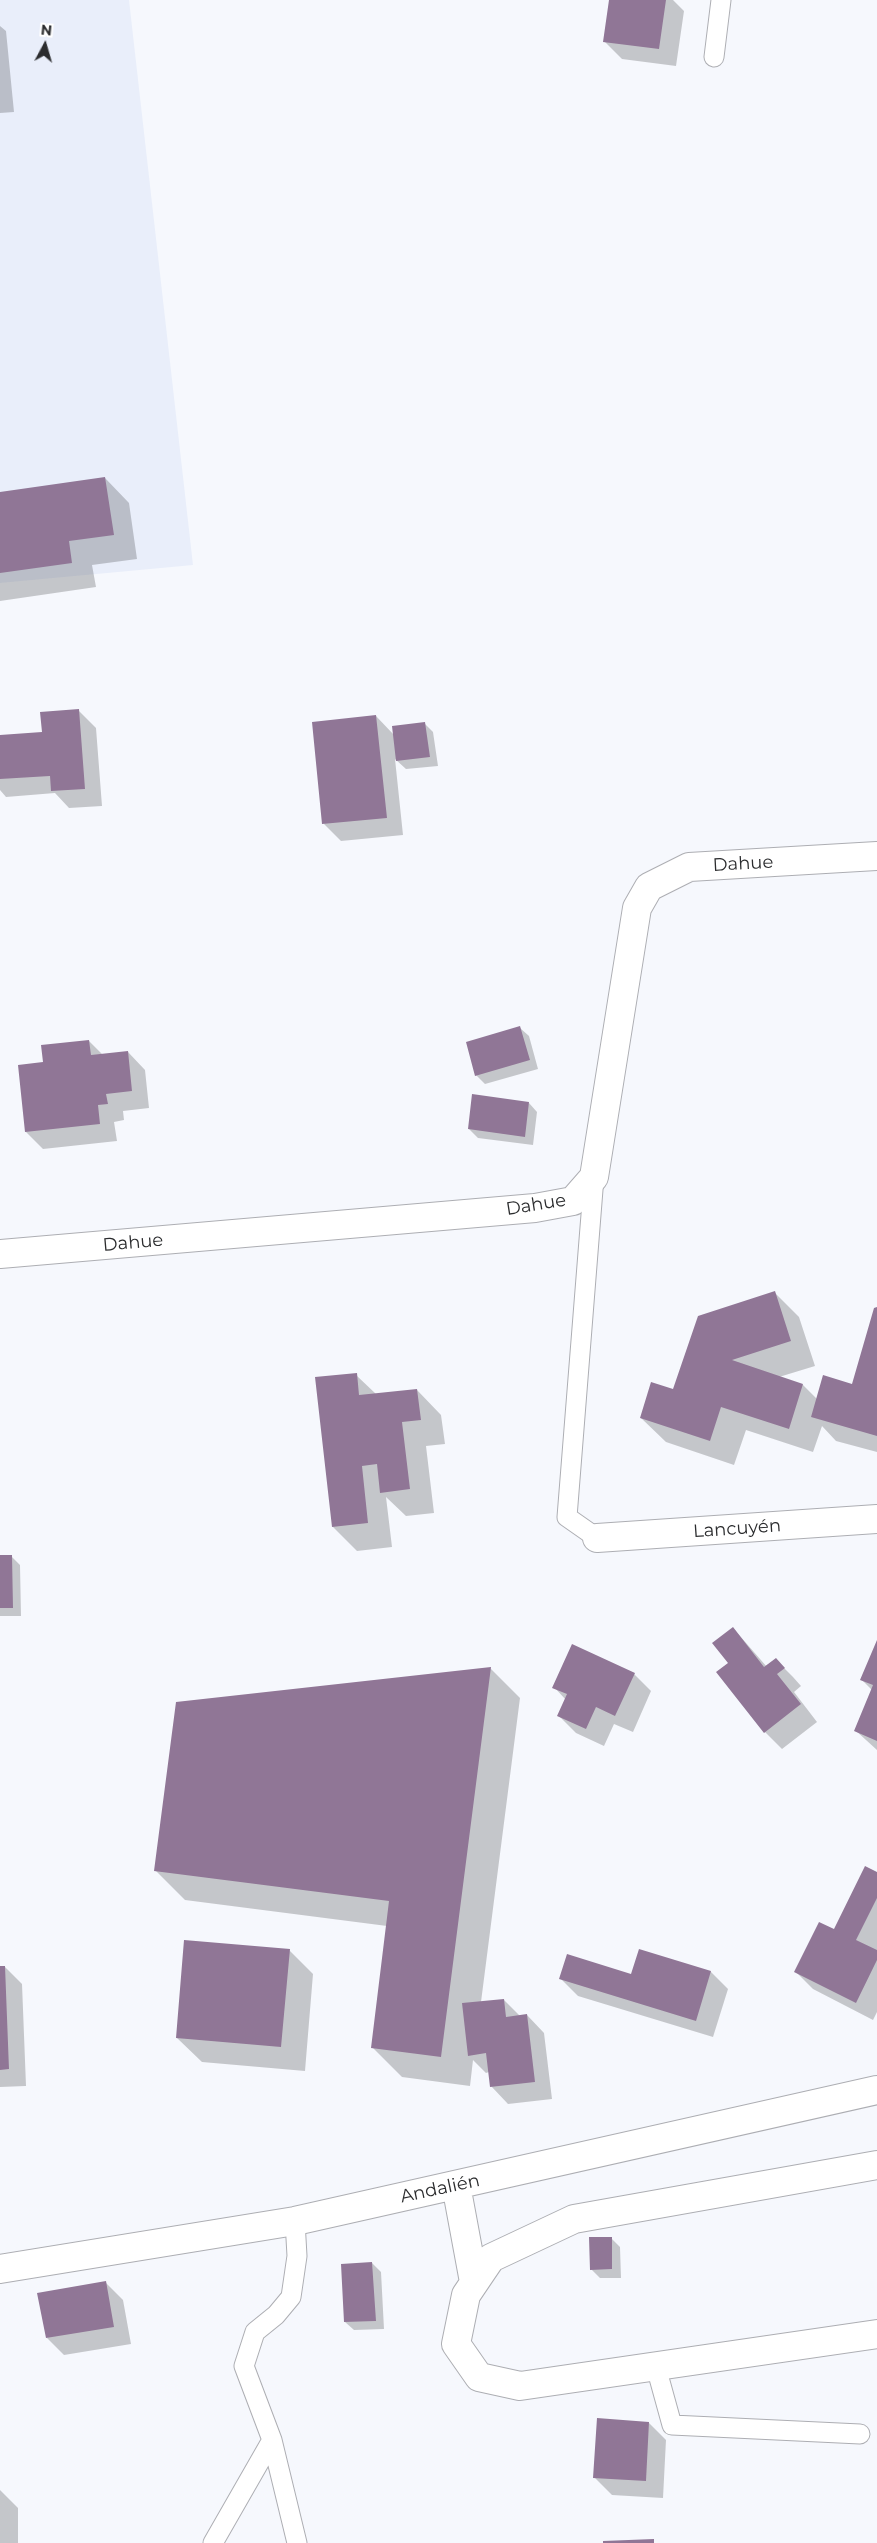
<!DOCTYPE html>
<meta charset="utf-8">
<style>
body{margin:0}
#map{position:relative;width:877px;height:2543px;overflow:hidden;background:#f6f8fd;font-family:Montserrat,sans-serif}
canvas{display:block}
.north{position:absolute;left:20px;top:20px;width:50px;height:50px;-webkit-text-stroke:4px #fff;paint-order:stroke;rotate:6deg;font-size:14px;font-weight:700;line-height:20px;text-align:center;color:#2b2c2e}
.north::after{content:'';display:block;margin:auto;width:18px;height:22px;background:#2b2c2e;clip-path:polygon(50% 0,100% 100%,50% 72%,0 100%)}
</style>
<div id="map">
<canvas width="877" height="2543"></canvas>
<div class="north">N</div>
</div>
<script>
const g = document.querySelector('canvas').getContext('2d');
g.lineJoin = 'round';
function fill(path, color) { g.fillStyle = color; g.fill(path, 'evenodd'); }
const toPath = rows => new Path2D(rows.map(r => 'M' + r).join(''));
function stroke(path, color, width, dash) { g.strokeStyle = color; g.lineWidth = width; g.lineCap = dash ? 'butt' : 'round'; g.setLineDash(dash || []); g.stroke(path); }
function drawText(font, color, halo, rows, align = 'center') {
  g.font = font + ' Montserrat,sans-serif'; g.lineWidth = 4; g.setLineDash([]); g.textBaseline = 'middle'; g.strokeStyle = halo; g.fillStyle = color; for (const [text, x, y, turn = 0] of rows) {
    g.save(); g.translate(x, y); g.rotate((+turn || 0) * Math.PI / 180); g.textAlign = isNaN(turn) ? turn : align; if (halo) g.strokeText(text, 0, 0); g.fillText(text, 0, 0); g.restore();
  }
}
fill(toPath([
 [0,0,129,0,193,565,0,583]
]), '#e9eefa');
fill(toPath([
 [611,0,673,0,684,11,676,66,622,59,605,42],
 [0,26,6,31,14,112,0,113],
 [105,478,129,503,137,559,92,565,96,587,0,601,0,493],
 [78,710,96,728,102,806,69,808,55,793,6,797,0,790,0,736,43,733],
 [376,716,394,735,425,724,433,732,438,766,406,769,395,759,403,835,341,841,324,824],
 [520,1028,529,1036,538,1069,485,1084,476,1075],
 [89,1041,103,1055,128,1052,145,1070,149,1108,123,1111,124,1120,114,1122,117,1141,43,1149,26,1132,44,1063],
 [529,1103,537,1112,533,1145,478,1138,469,1129],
 [775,1293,799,1317,815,1366,779,1377,803,1385,817,1399,852,1386,877,1309,877,1452,836,1441,822,1426,813,1452,746,1430,734,1465,666,1442,641,1418,674,1391],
 [356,1375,376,1394,417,1390,441,1415,445,1444,426,1446,434,1513,406,1516,386,1497,392,1547,357,1551,333,1527],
 [0,1556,11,1556,20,1565,21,1616,0,1616],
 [733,1628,767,1667,776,1660,793,1677,801,1686,794,1692,817,1722,782,1749,765,1732,729,1663],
 [877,1643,877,1750,855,1730,872,1690,861,1679],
 [490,1668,520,1698,481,2002,504,2000,520,2016,527,2015,544,2033,552,2099,508,2104,491,2086,489,2072,486,2073,473,2060,470,2086,402,2077,372,2047,387,1926,185,1900,156,1871],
 [634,1674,651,1691,633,1732,614,1724,604,1746,576,1733,559,1716,566,1700,554,1687],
 [877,1874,877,2012,873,2020,813,1989,796,1972,834,1931],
 [289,1950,313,1974,305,2071,202,2062,177,2038],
 [0,1967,5,1967,22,1984,26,2086,0,2087],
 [711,1972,728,1989,713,2037,578,1996,561,1979],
 [611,2238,620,2247,621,2278,600,2278,591,2269],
 [372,2263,381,2272,384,2329,354,2330,345,2322],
 [106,2283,123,2300,131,2344,64,2355,47,2338],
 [649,2423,666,2440,663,2498,612,2495,594,2477],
 [0,2490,18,2508,18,2543,0,2543]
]), '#0003');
fill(toPath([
 [609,0,666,0,659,49,603,42],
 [105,477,114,535,69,541,72,563,0,573,0,492],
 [79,709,85,789,51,791,50,776,0,779,0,735,42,732,40,712],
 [376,715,387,818,322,824,312,722],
 [425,722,430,757,396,761,392,726],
 [520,1026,530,1060,475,1076,466,1042],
 [89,1040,91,1055,128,1051,132,1091,106,1094,108,1104,98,1105,100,1124,25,1132,18,1065,43,1062,41,1045],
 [472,1094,529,1102,525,1137,468,1129],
 [775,1291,791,1341,732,1360,803,1384,789,1429,721,1407,710,1441,640,1418,651,1382,673,1389,698,1316],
 [877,1307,877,1436,811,1417,823,1375,852,1384,874,1308],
 [357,1373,359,1395,417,1389,421,1420,402,1422,410,1489,380,1493,377,1464,362,1466,368,1523,332,1527,315,1377],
 [0,1555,12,1555,13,1608,0,1608],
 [733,1627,764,1667,776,1658,785,1668,777,1674,801,1704,764,1733,716,1672,728,1663,712,1643],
 [877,1640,877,1741,854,1731,873,1685,860,1680],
 [572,1644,635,1673,615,1716,596,1707,586,1729,557,1716,567,1694,552,1688],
 [491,1667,441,2057,371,2048,389,1901,154,1871,176,1702],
 [865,1866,877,1872,877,1898,856,1940,877,1950,877,1960,856,2003,794,1972,819,1922,834,1929],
 [184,1940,290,1949,281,2047,176,2038],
 [639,1949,711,1971,696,2021,559,1979,567,1954,631,1974],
 [0,1966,5,1966,9,2069,0,2070],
 [504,1999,506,2017,527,2014,535,2082,490,2087,486,2053,468,2056,462,2003],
 [589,2237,612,2237,612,2269,590,2270],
 [372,2262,376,2321,344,2322,341,2264],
 [106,2281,114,2327,46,2338,37,2293],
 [597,2418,649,2422,646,2481,593,2478],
 [654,2539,654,2543,603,2543,603,2541]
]), '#907696');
const service = toPath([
 [714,57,721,0],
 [594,1177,567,1517,597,1538],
 [295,2221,297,2256,291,2297,276,2315,255,2332,244,2366,272,2440,297,2543],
 [656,2367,672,2425,860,2434],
 [213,2543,272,2440]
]);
const minor = toPath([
 [0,1254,535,1208,573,1201,594,1177,637,908,649,887,689,867,877,856],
 [597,1538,877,1519],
 [877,2165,574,2219,491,2258,466,2295,456,2344,479,2377,520,2386,877,2334],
 [456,2185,474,2282],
 [0,2269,295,2221,877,2090]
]);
stroke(service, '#adaeb3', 21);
stroke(minor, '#adaeb3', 30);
stroke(service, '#fff', 19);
stroke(minor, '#fff', 28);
drawText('18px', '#2b2c2e', '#fff', [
 ["Dahue",743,864,-3],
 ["Dahue",536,1205,-9],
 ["Dahue",133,1243,-5],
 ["Lancuyén",737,1529,-4],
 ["Andalién",440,2189,-12]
]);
</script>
